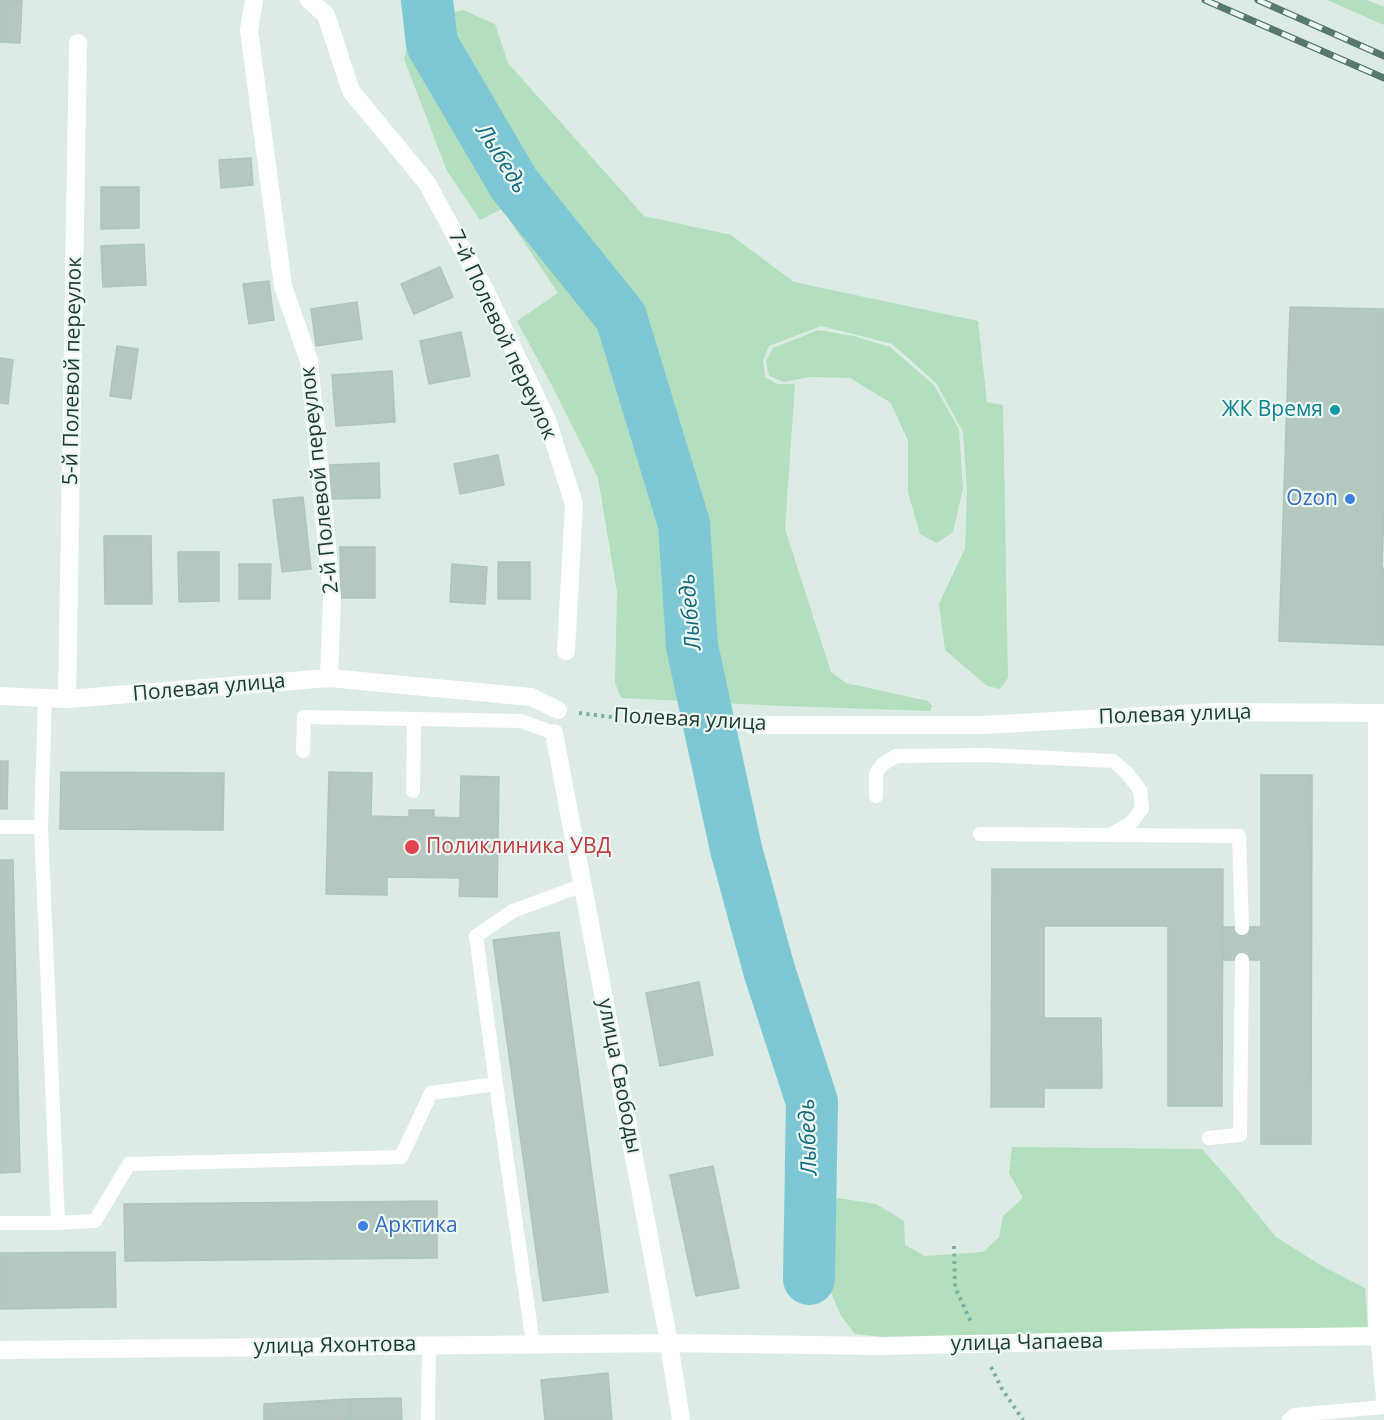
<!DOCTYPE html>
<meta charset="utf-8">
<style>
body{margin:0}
canvas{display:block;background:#ddebe5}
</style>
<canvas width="1384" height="1420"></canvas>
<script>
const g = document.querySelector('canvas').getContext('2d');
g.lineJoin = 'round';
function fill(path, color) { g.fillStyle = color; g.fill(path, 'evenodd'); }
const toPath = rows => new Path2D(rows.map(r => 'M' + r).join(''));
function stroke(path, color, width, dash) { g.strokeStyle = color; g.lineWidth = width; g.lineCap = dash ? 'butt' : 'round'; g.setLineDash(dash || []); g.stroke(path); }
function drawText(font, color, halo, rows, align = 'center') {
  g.font = font + ' "Open Sans",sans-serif'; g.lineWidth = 4.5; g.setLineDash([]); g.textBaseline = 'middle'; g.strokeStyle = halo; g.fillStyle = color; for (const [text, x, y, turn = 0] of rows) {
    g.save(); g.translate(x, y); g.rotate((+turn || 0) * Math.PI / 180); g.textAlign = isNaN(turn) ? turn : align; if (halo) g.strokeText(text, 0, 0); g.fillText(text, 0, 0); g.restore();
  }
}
fill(toPath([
 [1327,0,1367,0,1384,7,1384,25],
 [463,10,495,24,508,63,644,216,731,235,794,282,978,321,987,402,1003,405,1008,678,1000,689,987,686,945,650,939,604,965,548,967,492,963,432,936,383,892,344,821,326,769,346,763,361,765,377,777,384,795,384,785,529,831,672,846,683,928,701,932,706,930,711,784,706,621,698,615,683,617,592,598,478,551,384,517,321,558,293,502,209,480,220,447,171,404,59,413,24],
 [818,330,854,336,890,347,934,385,959,429,963,488,953,532,937,543,920,534,908,492,908,441,891,403,850,378,810,377,784,382,769,376,766,361,773,348],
 [1012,1147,1202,1149,1231,1182,1276,1237,1322,1266,1365,1288,1368,1329,1241,1328,894,1338,855,1334,841,1316,824,1276,820,1244,823,1207,838,1198,876,1204,904,1221,905,1245,925,1256,983,1252,999,1237,1003,1216,1023,1198,1009,1173]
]), '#b3dfbf');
stroke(toPath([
 [427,0,432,44,514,184,621,317,684,524,692,646,736,849,769,970,812,1102,809,1279]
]), '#7ec8d6', 52);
const building = toPath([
 [0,0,22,0,20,43,0,42,0,0],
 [251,158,253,185,221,188,219,160,251,158],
 [101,187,139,187,139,228,101,229,101,187],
 [144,244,146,285,103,287,101,246,144,244],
 [440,267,453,297,414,314,401,284,440,267],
 [269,281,274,320,249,324,243,284,269,281],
 [357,302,362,339,316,346,311,309,357,302],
 [1290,307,1384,309,1384,510,1382,568,1384,568,1384,645,1279,641,1290,307],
 [461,332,470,376,429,384,420,341,461,332],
 [117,346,138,349,131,399,110,396,117,346],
 [0,358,13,360,8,404,0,403,0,358],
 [392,371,395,422,336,426,332,375,392,371],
 [498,455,504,485,460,494,454,464,498,455],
 [379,463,380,498,331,499,330,465,379,463],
 [303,497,311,569,282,572,273,500,303,497],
 [104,536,151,536,152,604,105,604,104,536],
 [340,547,375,547,375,598,341,598,340,547],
 [178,552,219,552,219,601,179,602,178,552],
 [498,562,530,562,530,599,498,599,498,562],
 [239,564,271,564,270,599,239,599,239,564],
 [452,564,487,567,485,604,450,602,452,564],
 [0,761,8,761,7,809,0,809,0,761],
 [61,772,224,773,223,830,60,829,61,772],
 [329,772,372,773,371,816,409,817,409,810,434,810,434,817,460,818,461,776,499,777,497,897,459,896,460,878,387,877,387,895,326,894,329,772],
 [1261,775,1312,775,1311,1144,1261,1144,1261,960,1223,960,1222,927,1261,927,1261,775],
 [0,860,13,860,20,1172,0,1173,0,860],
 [992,869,1223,869,1222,1106,1168,1106,1168,926,1044,926,1044,1018,1101,1018,1102,1088,1044,1088,1044,1107,991,1107,992,869],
 [559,932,608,1292,543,1301,493,940,559,932],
 [699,982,713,1055,660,1066,646,993,699,982],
 [713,1166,739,1288,696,1296,670,1175,713,1166],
 [437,1201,437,1258,125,1261,124,1204,437,1201],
 [115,1252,116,1307,0,1309,0,1253,115,1252],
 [608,1373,612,1420,545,1420,541,1380,608,1373],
 [401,1398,402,1420,351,1420,350,1399,401,1398],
 [350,1399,351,1420,264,1420,264,1404,350,1399]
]);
fill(building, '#b5c8c0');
stroke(building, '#afc5bc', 1.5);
stroke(toPath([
 [579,713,644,721,730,724],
 [954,1246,955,1287,971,1322],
 [991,1367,1002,1389,1023,1420]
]), '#7ab2a0', 4, [3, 4.5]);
stroke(toPath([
 [45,698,41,827,58,1223],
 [303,751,304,717,414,719],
 [413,791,414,719,521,721,554,733],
 [876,796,876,773,883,764,896,756,986,755,1113,761,1127,773,1140,790,1142,809,1130,824,1110,835,980,834],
 [0,827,41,827],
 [1113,835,1239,836,1242,928],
 [1209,1138,1240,1135,1242,960],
 [0,1223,58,1223,95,1221,129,1164,401,1157,431,1093,496,1084],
 [533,1344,496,1084,476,936,513,911,583,885],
 [428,1420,429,1345],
 [1289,1420,1295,1415,1384,1407,1377,1336]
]), '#fff', 14);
stroke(toPath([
 [254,0,249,30,283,286,309,361,332,597,329,678],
 [309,0,326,15,351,91,427,183,487,294,547,420,574,504,566,651],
 [0,696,67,699,329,678,531,697,558,710],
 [67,699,78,43],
 [1377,713,1377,1336],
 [752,725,983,725,1214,712,1384,713],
 [554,733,669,1343,681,1420],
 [1237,1338,1384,1336],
 [0,1350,669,1343,881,1346]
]), '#fff', 18);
const rail = toPath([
 [1205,0,1384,78],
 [1258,0,1384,56]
]);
stroke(rail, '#57786f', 7);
stroke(rail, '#edf7f2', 4.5, [14]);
stroke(toPath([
 [881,1346,1237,1338]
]), '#fff', 18);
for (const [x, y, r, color] of [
 [1335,410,6,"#0f9aa8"],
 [1350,499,6,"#3f7fe0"],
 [412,847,8,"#e0444e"],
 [363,1226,6,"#3f7fe0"]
]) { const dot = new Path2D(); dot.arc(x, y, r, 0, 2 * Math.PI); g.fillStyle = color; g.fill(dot); stroke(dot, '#edf7f2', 2); }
drawText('21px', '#1d3b33', '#edf7f2', [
 ["7-й Полевой переулок",502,335,65],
 ["5-й Полевой переулок",73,371,-89],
 ["2-й Полевой переулок",320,480,-96],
 ["Полевая улица",209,688,-5],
 ["Полевая улица",1175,715,-2],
 ["Полевая улица",690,720,3],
 ["улица Свободы",619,1076,79],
 ["улица Чапаева",1027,1343,-1],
 ["улица Яхонтова",335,1346,-1]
]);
drawText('21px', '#0d838f', '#edf7f2', [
 ["ЖК Время",1323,410]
], 'right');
drawText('21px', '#366cbe', '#edf7f2', [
 ["Ozon",1338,499],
 ["Арктика",375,1226,"left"]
], 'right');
drawText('21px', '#be3a42', '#edf7f2', [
 ["Поликлиника УВД",426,847]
], 'left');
drawText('italic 22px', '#126a7c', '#edf7f2', [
 ["Лыбедь",501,159,58],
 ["Лыбедь",691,612,-95],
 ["Лыбедь",809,1137,-92]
]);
</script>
